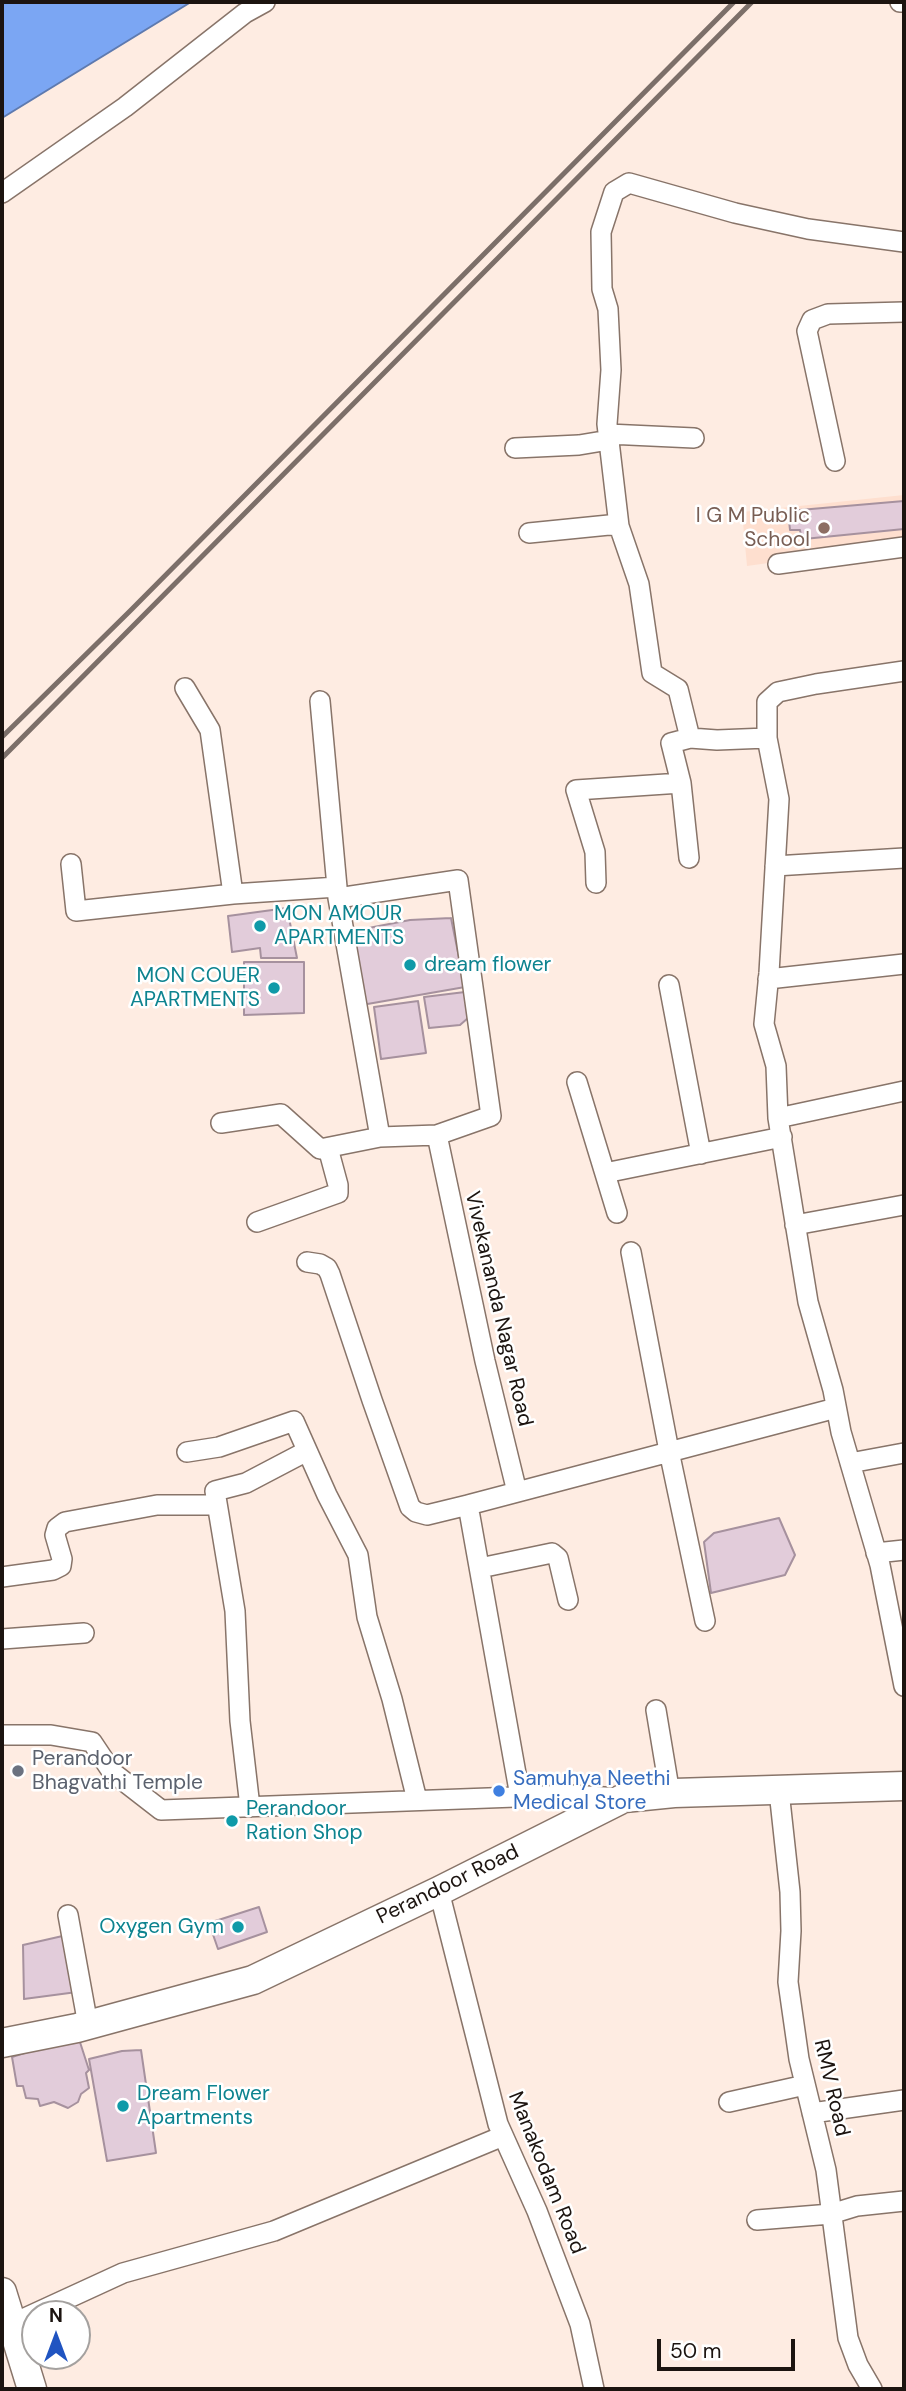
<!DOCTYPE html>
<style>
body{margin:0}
#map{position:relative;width:906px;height:2391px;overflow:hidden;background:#feece2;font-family:"DM Sans",sans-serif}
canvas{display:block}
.frame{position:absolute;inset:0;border:4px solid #1c1410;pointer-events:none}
.north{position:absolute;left:21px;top:2300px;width:70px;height:70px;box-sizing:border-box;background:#fff;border:2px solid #a4a19f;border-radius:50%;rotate:0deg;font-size:19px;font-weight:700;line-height:28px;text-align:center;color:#1c1410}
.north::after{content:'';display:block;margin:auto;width:24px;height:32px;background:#2054c1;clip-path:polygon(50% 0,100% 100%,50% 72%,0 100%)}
.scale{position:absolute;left:657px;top:2339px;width:138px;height:32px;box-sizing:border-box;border:4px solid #1c1410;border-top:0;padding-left:9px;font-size:21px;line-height:24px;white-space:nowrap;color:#1c1410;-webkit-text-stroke:5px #fff;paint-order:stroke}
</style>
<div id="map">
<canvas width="906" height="2391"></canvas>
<div class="frame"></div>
<div class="north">N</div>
<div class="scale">50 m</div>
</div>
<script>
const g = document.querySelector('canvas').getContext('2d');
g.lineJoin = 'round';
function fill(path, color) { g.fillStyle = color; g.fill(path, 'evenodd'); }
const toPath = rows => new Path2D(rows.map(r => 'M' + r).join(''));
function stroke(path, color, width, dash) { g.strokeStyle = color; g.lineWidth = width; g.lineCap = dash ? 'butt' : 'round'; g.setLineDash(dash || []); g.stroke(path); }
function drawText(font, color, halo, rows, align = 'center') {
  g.font = font + ' "DM Sans",sans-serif'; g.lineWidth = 5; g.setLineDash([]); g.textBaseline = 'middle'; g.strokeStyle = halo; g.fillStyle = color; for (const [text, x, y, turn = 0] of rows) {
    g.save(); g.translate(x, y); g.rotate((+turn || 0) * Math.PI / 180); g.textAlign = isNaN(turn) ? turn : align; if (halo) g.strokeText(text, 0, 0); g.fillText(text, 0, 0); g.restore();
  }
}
fill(toPath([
 [904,495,904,544,747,566,742,512]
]), '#fedfcf');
const water = toPath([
 [2,2,191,2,2,118,2,2]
]);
fill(water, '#7ba6f3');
stroke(water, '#5e7aaf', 2);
const building = toPath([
 [904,501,904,529,804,539,804,536,801,536,800,530,790,530,788,511,904,501],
 [287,908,297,958,261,958,260,948,232,952,228,916,287,908],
 [451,918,465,987,356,1006,353,931,410,920,451,918],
 [244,962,304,962,304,1013,244,1015,244,962],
 [465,992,468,1018,460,1025,429,1028,424,997,465,992],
 [418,1001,426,1053,381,1059,374,1007,418,1001],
 [779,1518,795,1555,785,1575,711,1593,704,1542,714,1533,779,1518],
 [259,1907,267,1932,218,1949,209,1923,259,1907],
 [67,1935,77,1992,24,1999,23,1945,67,1935],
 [78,2036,89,2070,86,2073,89,2088,81,2094,78,2102,68,2108,54,2102,40,2106,38,2099,26,2098,23,2086,17,2086,12,2057,78,2036],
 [141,2050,156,2153,107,2161,89,2059,122,2051,141,2050]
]);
fill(building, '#e2ccda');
stroke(building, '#a6919e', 2);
const street = toPath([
 [900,2,904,2],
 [2,193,125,107,245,13,265,2],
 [608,434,694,438],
 [515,448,579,445,609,440],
 [835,461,807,331,812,320,828,314,904,312],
 [529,533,609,525,619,526],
 [778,564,904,547],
 [904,671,816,684,778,692,767,702,767,738,779,799,769,973,764,1024,776,1066,778,1118,808,1302,833,1390,841,1432,880,1565,904,1686],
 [320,701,338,898],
 [690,738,717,740,767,738],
 [681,783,689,858],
 [71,864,76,911,233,894,210,730,185,688],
 [775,866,904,858],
 [596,883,595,852,576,790,681,783,671,743,690,738,678,689,652,673,639,584,619,526,607,424,611,370,608,309,602,289,601,232,614,192,629,183,735,213,808,229,904,242],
 [233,894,337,887],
 [768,979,904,964],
 [669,985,701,1154],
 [577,1082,617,1213],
 [778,1118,904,1091],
 [221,1123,281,1114,320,1149,380,1137],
 [437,1135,380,1137,338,898,458,880,491,1116,437,1135,485,1361,517,1492],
 [605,1173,782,1137],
 [257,1222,338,1193,338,1185,328,1148],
 [795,1225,904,1205],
 [631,1252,669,1451,705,1621],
 [307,1262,320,1264,327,1268,330,1274,372,1400,410,1507,416,1512,427,1515,468,1505],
 [187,1452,219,1447,294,1421,327,1495,358,1555,367,1617,392,1699,417,1800],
 [850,1463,904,1453],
 [876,1553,904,1550],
 [480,1568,552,1553,558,1558,568,1600],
 [2,1577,53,1570,61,1566,62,1559,55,1535,57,1528,65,1522,157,1505,217,1505],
 [2,1639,84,1633],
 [656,1710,670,1794],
 [2,1735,51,1735,92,1742,112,1772,161,1810,570,1795,621,1798],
 [779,1791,790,1892,791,1931,788,1982,799,2059,826,2170,848,2338,858,2365,872,2389],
 [520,1796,468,1505,836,1408],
 [250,1807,240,1721,235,1611,215,1491,246,1483,307,1451],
 [439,1891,498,2124,537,2211,580,2324,594,2389],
 [68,1915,88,2025],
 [729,2102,805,2085],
 [812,2113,904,2100],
 [757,2220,831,2214,857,2206,904,2201],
 [12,2324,123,2273,274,2231,503,2136]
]);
const secondary = toPath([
 [2,2043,77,2028,253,1980,439,1891,624,1798,674,1793,904,1786],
 [2,2292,32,2389]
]);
stroke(street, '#887469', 22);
stroke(secondary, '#887469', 31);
stroke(street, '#fff', 19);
stroke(secondary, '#fff', 28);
stroke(toPath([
 [2,737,130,611,734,2],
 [2,758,752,2]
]), '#7c6f69', 5);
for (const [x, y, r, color] of [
 [824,528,7,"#8d6e63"],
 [260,926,7,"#0f9aa8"],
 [410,965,7,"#0f9aa8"],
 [274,988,7,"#0f9aa8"],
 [18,1771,7,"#6b7280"],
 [499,1791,7,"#3f7fe0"],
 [232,1821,7,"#0f9aa8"],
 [238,1927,7,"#0f9aa8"],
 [123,2106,7,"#0f9aa8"]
]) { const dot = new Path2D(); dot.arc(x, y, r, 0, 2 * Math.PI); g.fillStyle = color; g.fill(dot); stroke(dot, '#fff', 2.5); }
drawText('21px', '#785e54', '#fff', [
 ["I G M Public",810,516],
 ["School",810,540]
], 'right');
drawText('21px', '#0d838f', '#fff', [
 ["MON AMOUR",274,914],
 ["APARTMENTS",274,938],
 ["dream flower",424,965],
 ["MON COUER",260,976,"right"],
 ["APARTMENTS",260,1000,"right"],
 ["Perandoor",246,1809],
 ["Ration Shop",246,1833],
 ["Oxygen Gym",224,1927,"right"],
 ["Dream Flower",137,2094],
 ["Apartments",137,2118]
], 'left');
drawText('21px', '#1c1410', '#fff', [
 ["Vivekananda Nagar Road",498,1309,77],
 ["Perandoor Road",448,1885,-26],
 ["RMV Road",831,2088,77],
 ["Manakodam Road",546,2173,68]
]);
drawText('21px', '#5b616d', '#fff', [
 ["Perandoor",32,1759],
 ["Bhagvathi Temple",32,1783]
], 'left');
drawText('21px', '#366cbe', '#fff', [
 ["Samuhya Neethi",513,1779],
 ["Medical Store",513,1803]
], 'left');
</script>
